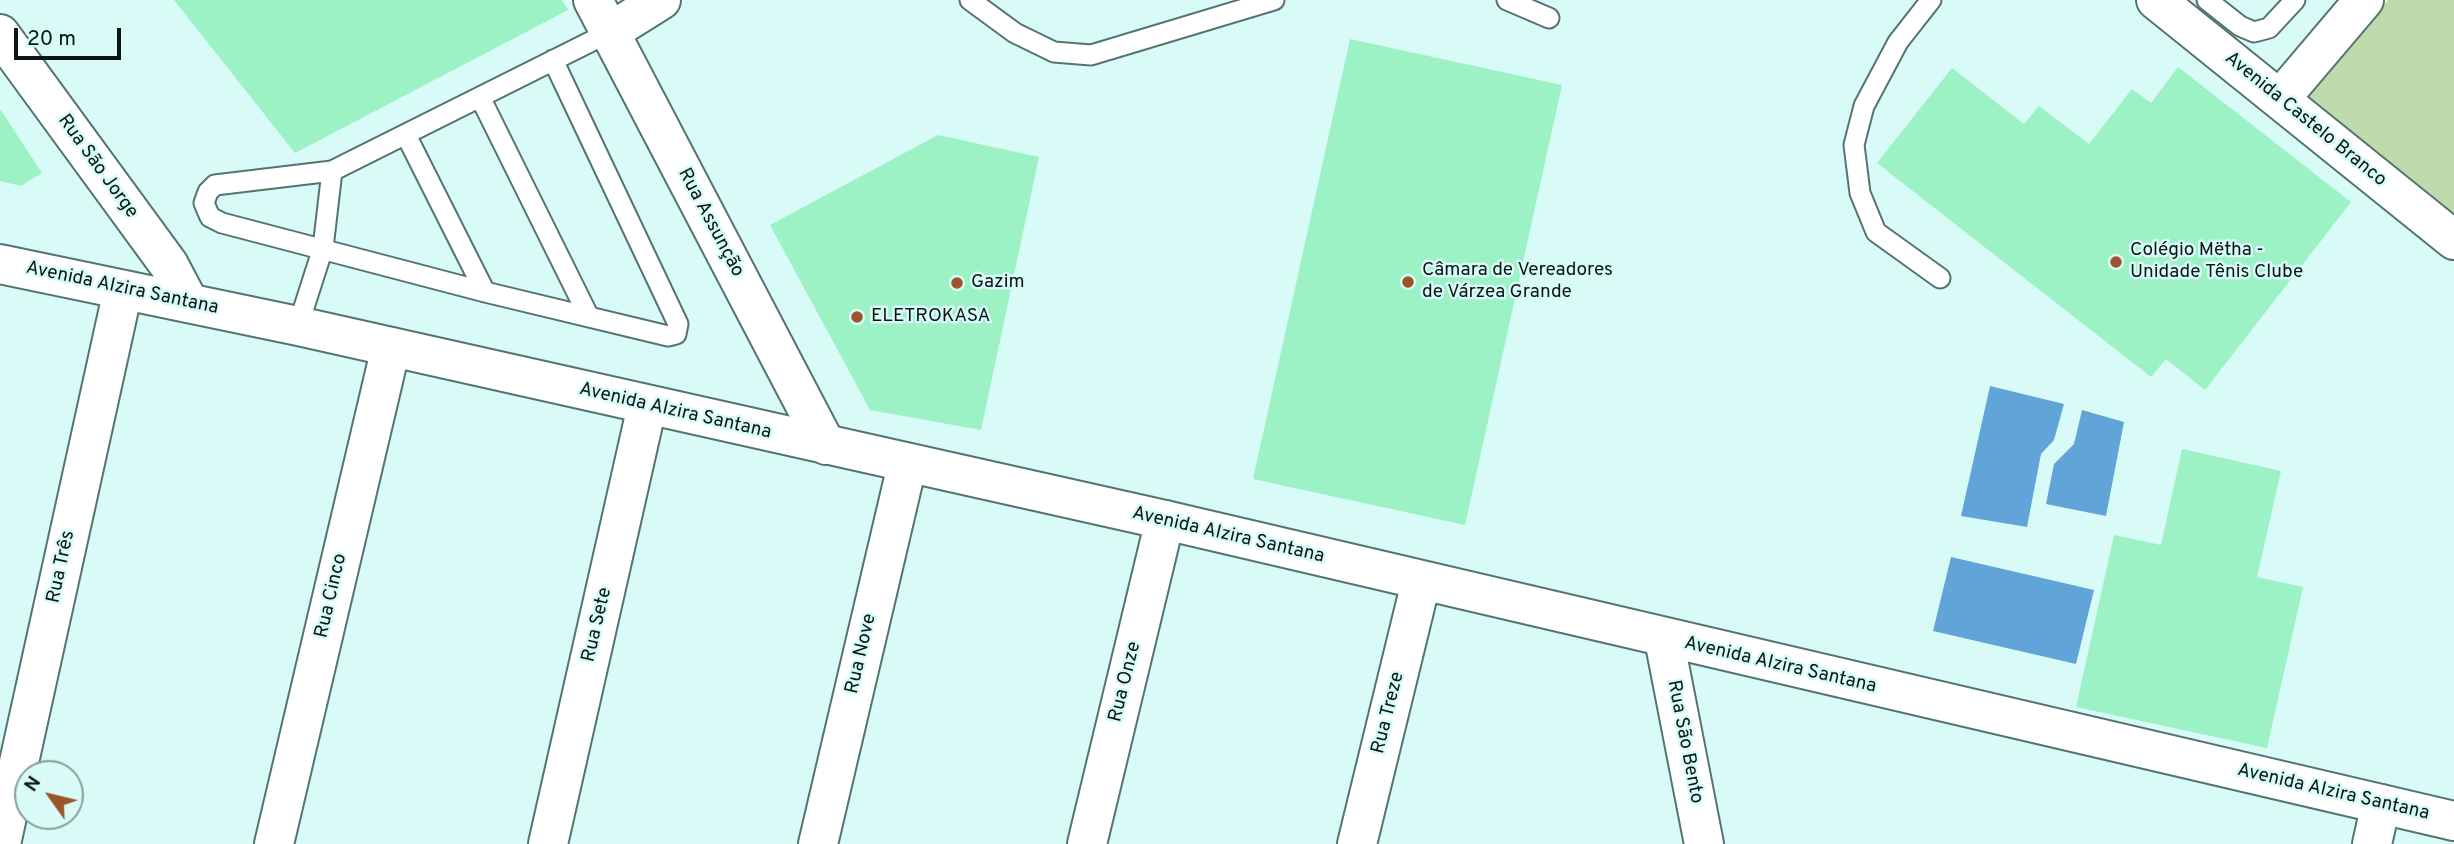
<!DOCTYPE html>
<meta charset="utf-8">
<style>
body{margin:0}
#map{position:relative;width:2454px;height:844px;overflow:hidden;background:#d8fbf7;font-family:Overpass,sans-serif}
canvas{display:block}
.north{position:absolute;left:14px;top:760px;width:70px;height:70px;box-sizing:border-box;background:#d8fbf7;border:2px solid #869f9d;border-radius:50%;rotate:304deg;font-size:19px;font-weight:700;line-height:28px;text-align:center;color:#0a1615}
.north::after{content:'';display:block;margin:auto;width:24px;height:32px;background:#9a552a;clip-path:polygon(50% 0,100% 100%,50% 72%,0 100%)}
.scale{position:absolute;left:14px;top:28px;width:107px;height:32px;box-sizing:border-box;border:4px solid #0a1615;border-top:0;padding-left:9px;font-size:21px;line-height:24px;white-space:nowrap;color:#0a1615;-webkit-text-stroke:5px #d8fbf7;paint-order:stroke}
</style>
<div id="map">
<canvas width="2454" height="844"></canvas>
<div class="north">N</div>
<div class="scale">20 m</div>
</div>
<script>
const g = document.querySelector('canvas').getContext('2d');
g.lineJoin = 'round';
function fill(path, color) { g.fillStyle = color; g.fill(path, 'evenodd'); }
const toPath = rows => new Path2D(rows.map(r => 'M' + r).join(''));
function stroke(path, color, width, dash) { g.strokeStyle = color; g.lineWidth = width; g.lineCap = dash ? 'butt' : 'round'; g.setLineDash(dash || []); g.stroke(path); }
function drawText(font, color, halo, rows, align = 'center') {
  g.font = font + ' Overpass,sans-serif'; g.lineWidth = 5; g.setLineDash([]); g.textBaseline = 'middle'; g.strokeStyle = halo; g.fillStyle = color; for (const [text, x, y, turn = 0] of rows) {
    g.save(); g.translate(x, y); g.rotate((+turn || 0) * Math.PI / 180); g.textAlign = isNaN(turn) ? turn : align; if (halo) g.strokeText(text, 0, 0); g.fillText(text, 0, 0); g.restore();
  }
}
fill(toPath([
 [2388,0,2454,0,2454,219,2306,98]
]), '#bfdbac');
fill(toPath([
 [1990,386,2064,404,2054,440,2041,454,2027,527,1961,516],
 [2082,410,2124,422,2106,516,2046,504,2054,464,2074,444],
 [1951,557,2094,590,2076,664,1933,631]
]), '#60a4d8');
fill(toPath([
 [174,0,562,0,568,10,295,153],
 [1350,39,1562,85,1465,525,1253,479],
 [2178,67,2351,202,2205,390,2166,359,2151,377,1877,163,1952,68,2024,124,2039,106,2089,144,2132,89,2151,103],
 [0,109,42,173,21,186,0,181],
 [938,135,1039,157,981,430,870,410,770,225],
 [2182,449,2281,471,2257,577,2303,587,2267,748,2076,707,2114,535,2161,545]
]), '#9cf1c5');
const lane = toPath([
 [970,0,1015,33,1054,52,1091,55,1274,0],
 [1507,0,1549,18],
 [1931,0,1898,42,1864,106,1854,145,1860,193,1876,232,1940,278],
 [2207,0,2240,26,2254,32,2269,28,2295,0],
 [480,97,589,317],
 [406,135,485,292],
 [332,171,215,185,208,192,204,203,210,217,222,223,485,292,668,336,676,334,678,324,553,60],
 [298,326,323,248,332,171,610,32]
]);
const street = toPath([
 [593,0,826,445],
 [610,32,661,0],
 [0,34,169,265,189,303],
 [2280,99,2364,0],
 [1664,639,1704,844],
 [1,844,123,290],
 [274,844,391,347],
 [548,844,647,406],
 [818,844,907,465],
 [1087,844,1165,520],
 [1357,844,1421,582],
 [2372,844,2381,804]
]);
const secondary = toPath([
 [2156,0,2454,240],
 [0,264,298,326,1165,520,2454,821]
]);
stroke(lane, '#557471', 23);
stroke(street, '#557471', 42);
stroke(secondary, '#557471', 42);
stroke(lane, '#fff', 19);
stroke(street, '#fff', 38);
stroke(secondary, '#fff', 38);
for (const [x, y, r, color] of [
 [2116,262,7,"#9a552a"],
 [1408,282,7,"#9a552a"],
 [957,283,7,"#9a552a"],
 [857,317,7,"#9a552a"]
]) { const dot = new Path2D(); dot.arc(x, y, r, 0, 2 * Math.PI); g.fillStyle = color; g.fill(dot); stroke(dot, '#d8fbf7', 2.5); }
drawText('19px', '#0a1615', '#d8fbf7', [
 ["Avenida Castelo Branco",2305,120,39],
 ["Rua São Jorge",97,167,54],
 ["Rua Assunção",710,223,62],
 ["Avenida Alzira Santana",122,289,12],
 ["Avenida Alzira Santana",675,412,13],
 ["Avenida Alzira Santana",1228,536,13],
 ["Rua Três",62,567,-78],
 ["Rua Cinco",332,596,-77],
 ["Rua Sete",598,625,-77],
 ["Rua Nove",862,654,-77],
 ["Avenida Alzira Santana",1780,666,13],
 ["Rua Onze",1126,682,-76],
 ["Rua Treze",1389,713,-76],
 ["Rua São Bento",1684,742,79],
 ["Avenida Alzira Santana",2333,793,13]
]);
drawText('19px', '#0a1615', '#d8fbf7', [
 ["Colégio Mëtha -",2130,251],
 ["Unidade Tênis Clube",2130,273],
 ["Câmara de Vereadores",1422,271],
 ["de Várzea Grande",1422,293],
 ["Gazim",971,283],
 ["ELETROKASA",871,317]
], 'left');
</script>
